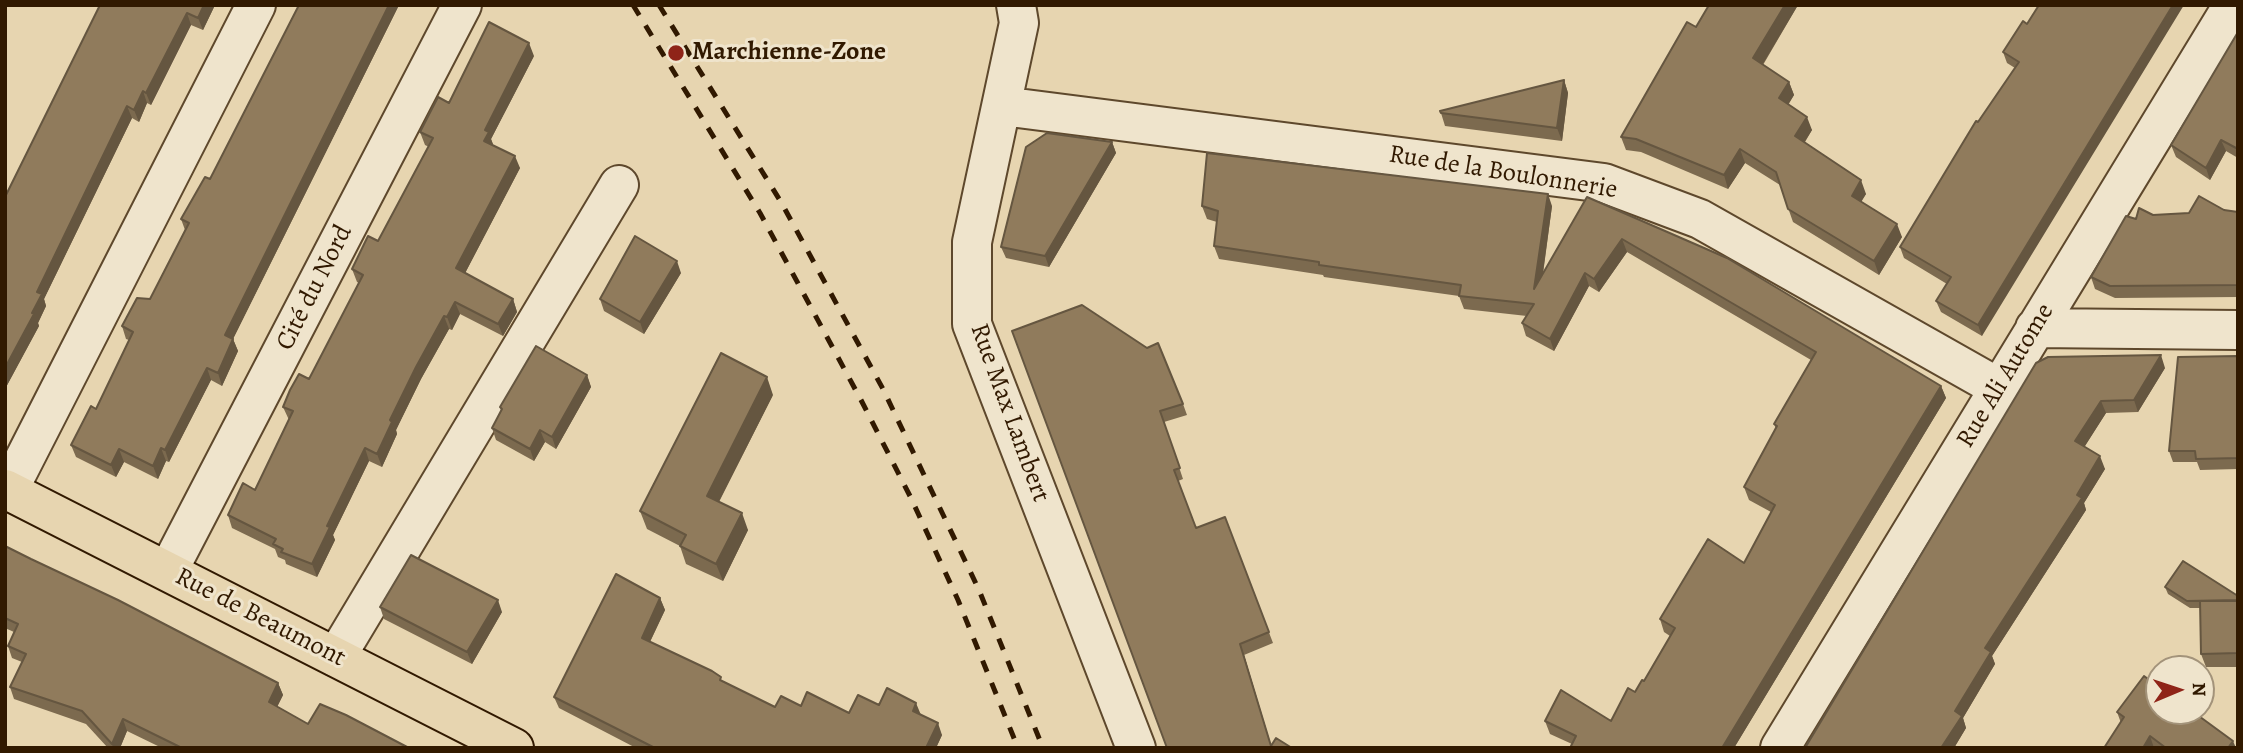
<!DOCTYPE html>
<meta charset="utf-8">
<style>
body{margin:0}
#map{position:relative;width:2243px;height:753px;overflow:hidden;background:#e7d5b0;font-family:Alegreya,serif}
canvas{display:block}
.frame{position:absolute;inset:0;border:7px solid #311900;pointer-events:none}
.north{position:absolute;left:2145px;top:655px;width:70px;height:70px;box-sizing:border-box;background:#efe4cc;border:2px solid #a3937a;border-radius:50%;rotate:88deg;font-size:19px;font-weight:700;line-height:28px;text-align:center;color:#311900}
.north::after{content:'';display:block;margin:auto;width:24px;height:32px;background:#8f2418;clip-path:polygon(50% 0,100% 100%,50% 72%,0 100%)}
</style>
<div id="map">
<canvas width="2243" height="753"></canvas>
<div class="frame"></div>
<div class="north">N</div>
</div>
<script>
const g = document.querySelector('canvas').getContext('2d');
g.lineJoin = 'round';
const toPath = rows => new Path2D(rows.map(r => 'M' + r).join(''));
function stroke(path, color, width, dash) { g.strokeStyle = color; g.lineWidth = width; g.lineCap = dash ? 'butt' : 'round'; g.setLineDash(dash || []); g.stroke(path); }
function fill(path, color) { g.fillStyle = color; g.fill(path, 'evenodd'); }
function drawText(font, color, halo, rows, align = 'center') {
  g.font = font + ' Alegreya,serif'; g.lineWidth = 6; g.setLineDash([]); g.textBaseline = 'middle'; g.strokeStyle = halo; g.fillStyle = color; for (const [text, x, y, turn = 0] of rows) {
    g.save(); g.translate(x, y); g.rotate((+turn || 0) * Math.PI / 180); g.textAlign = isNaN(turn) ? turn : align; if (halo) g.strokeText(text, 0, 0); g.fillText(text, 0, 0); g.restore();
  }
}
const minor = toPath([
 [1016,5,1019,23,972,242,972,324,1136,748],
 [1002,106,1604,183,1700,219,1999,388],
 [2035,328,2238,330],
 [8,491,256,5],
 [168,571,462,5],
 [336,657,619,185],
 [1780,748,2233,5]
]);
const major = toPath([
 [5,489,514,748]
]);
stroke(minor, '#5e482c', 42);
stroke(major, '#311900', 42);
stroke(minor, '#efe4cc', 38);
stroke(major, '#e7d5b0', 38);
stroke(toPath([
 [633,5,760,213,861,400,911,498,958,600,1018,748],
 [659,5,781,202,883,389,979,590,1043,748]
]), '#311900', 5, [12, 12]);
fill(toPath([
 [100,5,215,5,203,30,191,25,151,105,147,103,139,122,132,118,44,299,46,306,38,323,39,326,5,389,5,197],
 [299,5,399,5,233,339,238,351,222,386,211,380,169,462,166,461,158,479,124,462,116,477,76,457,71,445,96,409,129,340,126,339,122,326,150,299,185,230,181,219,210,179],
 [1798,5,1763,65,1789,82,1794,95,1788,104,1812,130,1805,142,1866,194,1861,201,1902,237,1879,275,1793,222,1780,185,1745,163,1728,189,1641,152,1626,150,1621,137,1696,27],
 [2027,24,1982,336,1941,312,1936,301,1947,284,1904,258,1900,247,1978,122,2015,68,2007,63,2003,52],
 [2238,32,2238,158,2226,151,2210,180,2176,157,2171,145],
 [534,56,491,139,493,145,520,168,465,273,513,299,517,312,503,336,460,314,452,330,449,329,421,379,396,430,397,434,382,467,369,461,333,535,335,540,317,577,286,564,285,560,278,557,275,549,232,528,228,515,255,490,289,420,283,407,309,379,359,283,357,282,352,269,378,241,429,147,425,145,420,132,449,103],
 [1564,80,1568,93,1562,141,1445,126,1441,113],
 [1112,142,1116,153,1049,267,1006,258,1001,247],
 [1587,197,1941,386,1946,398,1734,748,1570,748,1572,744,1550,734,1545,721,1611,721,1644,681,1670,636,1664,632,1660,619,1744,563,1771,512,1749,500,1744,487,1776,429,1774,424,1811,360,1627,252,1599,292,1589,286,1554,351,1526,336,1522,323,1527,316,1464,309,1459,296,1324,277,1323,275,1219,259,1214,246,1217,222,1207,219,1202,206,1552,206,1543,274],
 [2224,210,2238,212,2238,297,2115,298,2095,289,2091,277,2136,219,2153,215,2189,213],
 [681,273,644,334,604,311,600,299],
 [1012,331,1183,404,1187,415,1164,422,1183,479,1178,481,1196,528,1225,517,1273,643,1244,655,1271,746,1292,748,1167,748],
 [2238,356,2238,469,2200,470,2197,462,2173,462,2169,451],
 [2036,363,2165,368,2138,412,2106,413,2084,447,2105,469,2084,503,2086,510,1992,656,1995,664,1963,718,1966,728,1954,748],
 [587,375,591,387,556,449,545,442,534,461,496,440,492,428,501,411,500,407],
 [773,395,719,502,748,530,723,581,686,564,680,546,647,529,640,511],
 [5,546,278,683,283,695,277,707,308,724,409,748,162,748,127,731,120,748,108,748,86,724,14,699,10,687,22,662,12,658,8,646,14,632,5,628],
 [2165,587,2238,596,2238,667,2206,667,2201,654,2200,608,2190,608,2168,594],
 [660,598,665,610,650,642,722,681,775,707,801,706,849,713,879,705,921,715,942,735,936,748,636,748,559,708,554,697],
 [380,607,502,612,472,664,384,619],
 [2117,712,2236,748,2104,748,2121,723]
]), '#7c6a4f');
fill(toPath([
 [204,5,215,5,203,30,198,18],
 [389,5,399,5,233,339,238,351,222,386,218,373,225,335],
 [1785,5,1798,5,1758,72,1753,58],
 [2173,5,2184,5,1982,336,1978,325],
 [187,13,191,25,151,105,146,93],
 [529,43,534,56,491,139,493,144,489,154,484,141,485,130],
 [1564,80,1568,93,1562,141,1557,128],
 [1789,82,1794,95,1784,112,1779,98],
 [143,91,147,103,139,122,134,110],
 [127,106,132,118,44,299,46,306,38,323,39,326,5,389,5,368,32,313,37,292],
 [1807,117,1812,130,1800,149,1795,136],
 [2221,140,2226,151,2210,180,2206,168],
 [1112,142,1116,153,1049,267,1045,256],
 [1740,149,1745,163,1728,189,1724,175],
 [515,156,520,168,461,281,456,268],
 [1861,180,1866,194,1857,209,1852,196],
 [1548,194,1552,206,1539,301,1534,289],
 [1897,224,1902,237,1879,275,1874,261],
 [1622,239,1627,252,1599,292,1594,279],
 [677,261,681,273,644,334,640,322],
 [1585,273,1589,286,1554,351,1550,339],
 [513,299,517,312,503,336,498,324],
 [455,302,460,314,452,330,447,317],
 [444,316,449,329,421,379,396,430,397,434,382,467,377,454,390,420,416,367],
 [2161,355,2165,368,2138,412,2134,400],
 [207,368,211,380,169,462,165,450],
 [587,375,591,387,556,449,552,437],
 [767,377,773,395,713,513,707,496],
 [1941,386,1946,398,1734,748,1722,748],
 [2101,401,2106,413,2080,454,2075,441],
 [540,430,545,442,534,461,530,449],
 [161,448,166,461,158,479,153,466],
 [365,448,369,461,333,535,335,540,317,577,312,564,327,526],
 [119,449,124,462,116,477,111,465],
 [2100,456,2105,469,2084,503,2086,510,1992,656,1995,664,1963,718,1966,728,1954,748,1941,748,1955,711,1985,648],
 [742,513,748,530,723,581,716,564],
 [660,598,665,610,646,650,642,638],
 [498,600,502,612,472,664,467,652],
 [1240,644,1244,655,1272,748,1271,748],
 [278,683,283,695,273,715,269,702],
 [916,703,921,715,913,711],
 [123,719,127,731,120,748,113,748,112,744],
 [938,723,942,735,936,748,926,748],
 [2150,736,2154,748,2143,748],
 [2233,741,2236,748,2228,748]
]), '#655640');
const building = toPath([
 [100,5,204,5,198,18,187,13,146,93,143,91,134,110,127,106,37,292,42,294,32,313,34,314,5,368,5,197,100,5],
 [299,5,389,5,225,335,233,339,218,373,207,368,165,450,161,448,153,466,119,449,111,465,71,445,91,406,96,409,133,332,122,326,137,298,150,299,189,223,181,219,205,177,210,179,299,5],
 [1709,5,1785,5,1753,58,1789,82,1779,98,1807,117,1795,136,1861,180,1852,196,1897,224,1874,261,1788,209,1776,172,1740,149,1724,175,1636,139,1621,137,1687,22,1696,27,1709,5],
 [2039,5,2173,5,1978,325,1936,301,1951,277,1900,247,1976,121,1978,122,2019,62,2003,52,2023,21,2027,24,2039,5],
 [489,22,529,43,485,130,489,132,484,141,515,156,456,268,513,299,498,324,455,302,447,317,444,316,416,367,390,420,392,422,377,454,365,448,327,526,330,527,312,564,281,552,283,549,273,544,276,539,228,515,243,483,255,490,293,411,283,407,290,390,299,374,309,379,363,275,352,269,368,236,378,241,433,138,420,132,438,97,449,103,489,22],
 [2238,32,2238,149,2221,140,2206,168,2171,145,2238,32],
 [1564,80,1557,128,1441,113,1440,111,1564,80],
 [1047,133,1112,142,1045,256,1001,247,1026,147,1047,133],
 [1207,153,1548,194,1534,289,1587,197,1727,258,1941,386,1722,748,1570,748,1576,736,1545,721,1561,690,1611,721,1628,688,1635,692,1642,680,1644,681,1675,628,1660,619,1708,539,1744,563,1775,505,1744,487,1777,426,1774,424,1816,352,1622,239,1594,279,1585,273,1550,339,1522,323,1534,304,1459,296,1461,285,1319,265,1319,262,1214,246,1218,211,1202,206,1207,153],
 [2199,196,2224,210,2238,212,2238,285,2110,286,2091,277,2126,216,2136,219,2139,208,2153,215,2189,213,2199,196],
 [635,236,677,261,640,322,600,299,635,236],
 [1082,305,1147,348,1158,343,1183,404,1160,411,1180,468,1174,470,1196,528,1225,517,1269,632,1240,644,1271,746,1276,738,1292,748,1167,748,1012,331,1082,305],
 [536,346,587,375,552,437,540,430,530,449,492,428,502,409,500,407,536,346],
 [721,353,767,377,707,496,742,513,716,564,680,546,686,535,640,511,721,353],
 [2161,355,2134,400,2101,401,2075,441,2100,456,2077,495,2082,498,1985,648,1991,652,1955,711,1962,716,1941,748,1805,748,2036,363,2048,357,2161,355],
 [2238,356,2238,458,2196,459,2195,451,2169,451,2178,357,2238,356],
 [5,546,31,559,118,600,278,683,269,702,308,724,320,704,346,715,409,748,182,748,123,719,112,744,82,711,10,687,26,654,8,646,18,624,5,618,5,546],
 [411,555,498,600,467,652,380,607,411,555],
 [2183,561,2238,596,2238,600,2187,601,2165,587,2183,561],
 [616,574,660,598,642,638,712,671,721,677,720,680,775,707,781,696,801,706,807,692,849,713,858,695,879,705,887,688,916,703,913,711,938,723,926,748,655,748,554,697,616,574],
 [2200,601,2238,601,2238,653,2201,654,2200,601],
 [2144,676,2159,687,2159,711,2192,711,2233,741,2228,748,2166,748,2150,736,2143,748,2104,748,2124,717,2117,712,2144,676]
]);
fill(building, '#907b5c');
stroke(building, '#655640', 2);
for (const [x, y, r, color] of [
 [676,53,9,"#8f2418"]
]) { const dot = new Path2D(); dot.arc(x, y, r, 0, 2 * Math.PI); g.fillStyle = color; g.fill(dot); stroke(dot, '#efe4cc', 2.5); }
drawText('bold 26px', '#311900', '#efe4cc', [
 ["Marchienne-Zone",692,53]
], 'left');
drawText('26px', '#311900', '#efe4cc', [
 ["Rue de la Boulonnerie",1503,173,9],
 ["Cité du Nord",315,288,-63],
 ["Rue Ali Autome",2006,376,-59],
 ["Rue Max Lambert",1009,413,70],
 ["Rue de Beaumont",260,618,27]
]);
</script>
